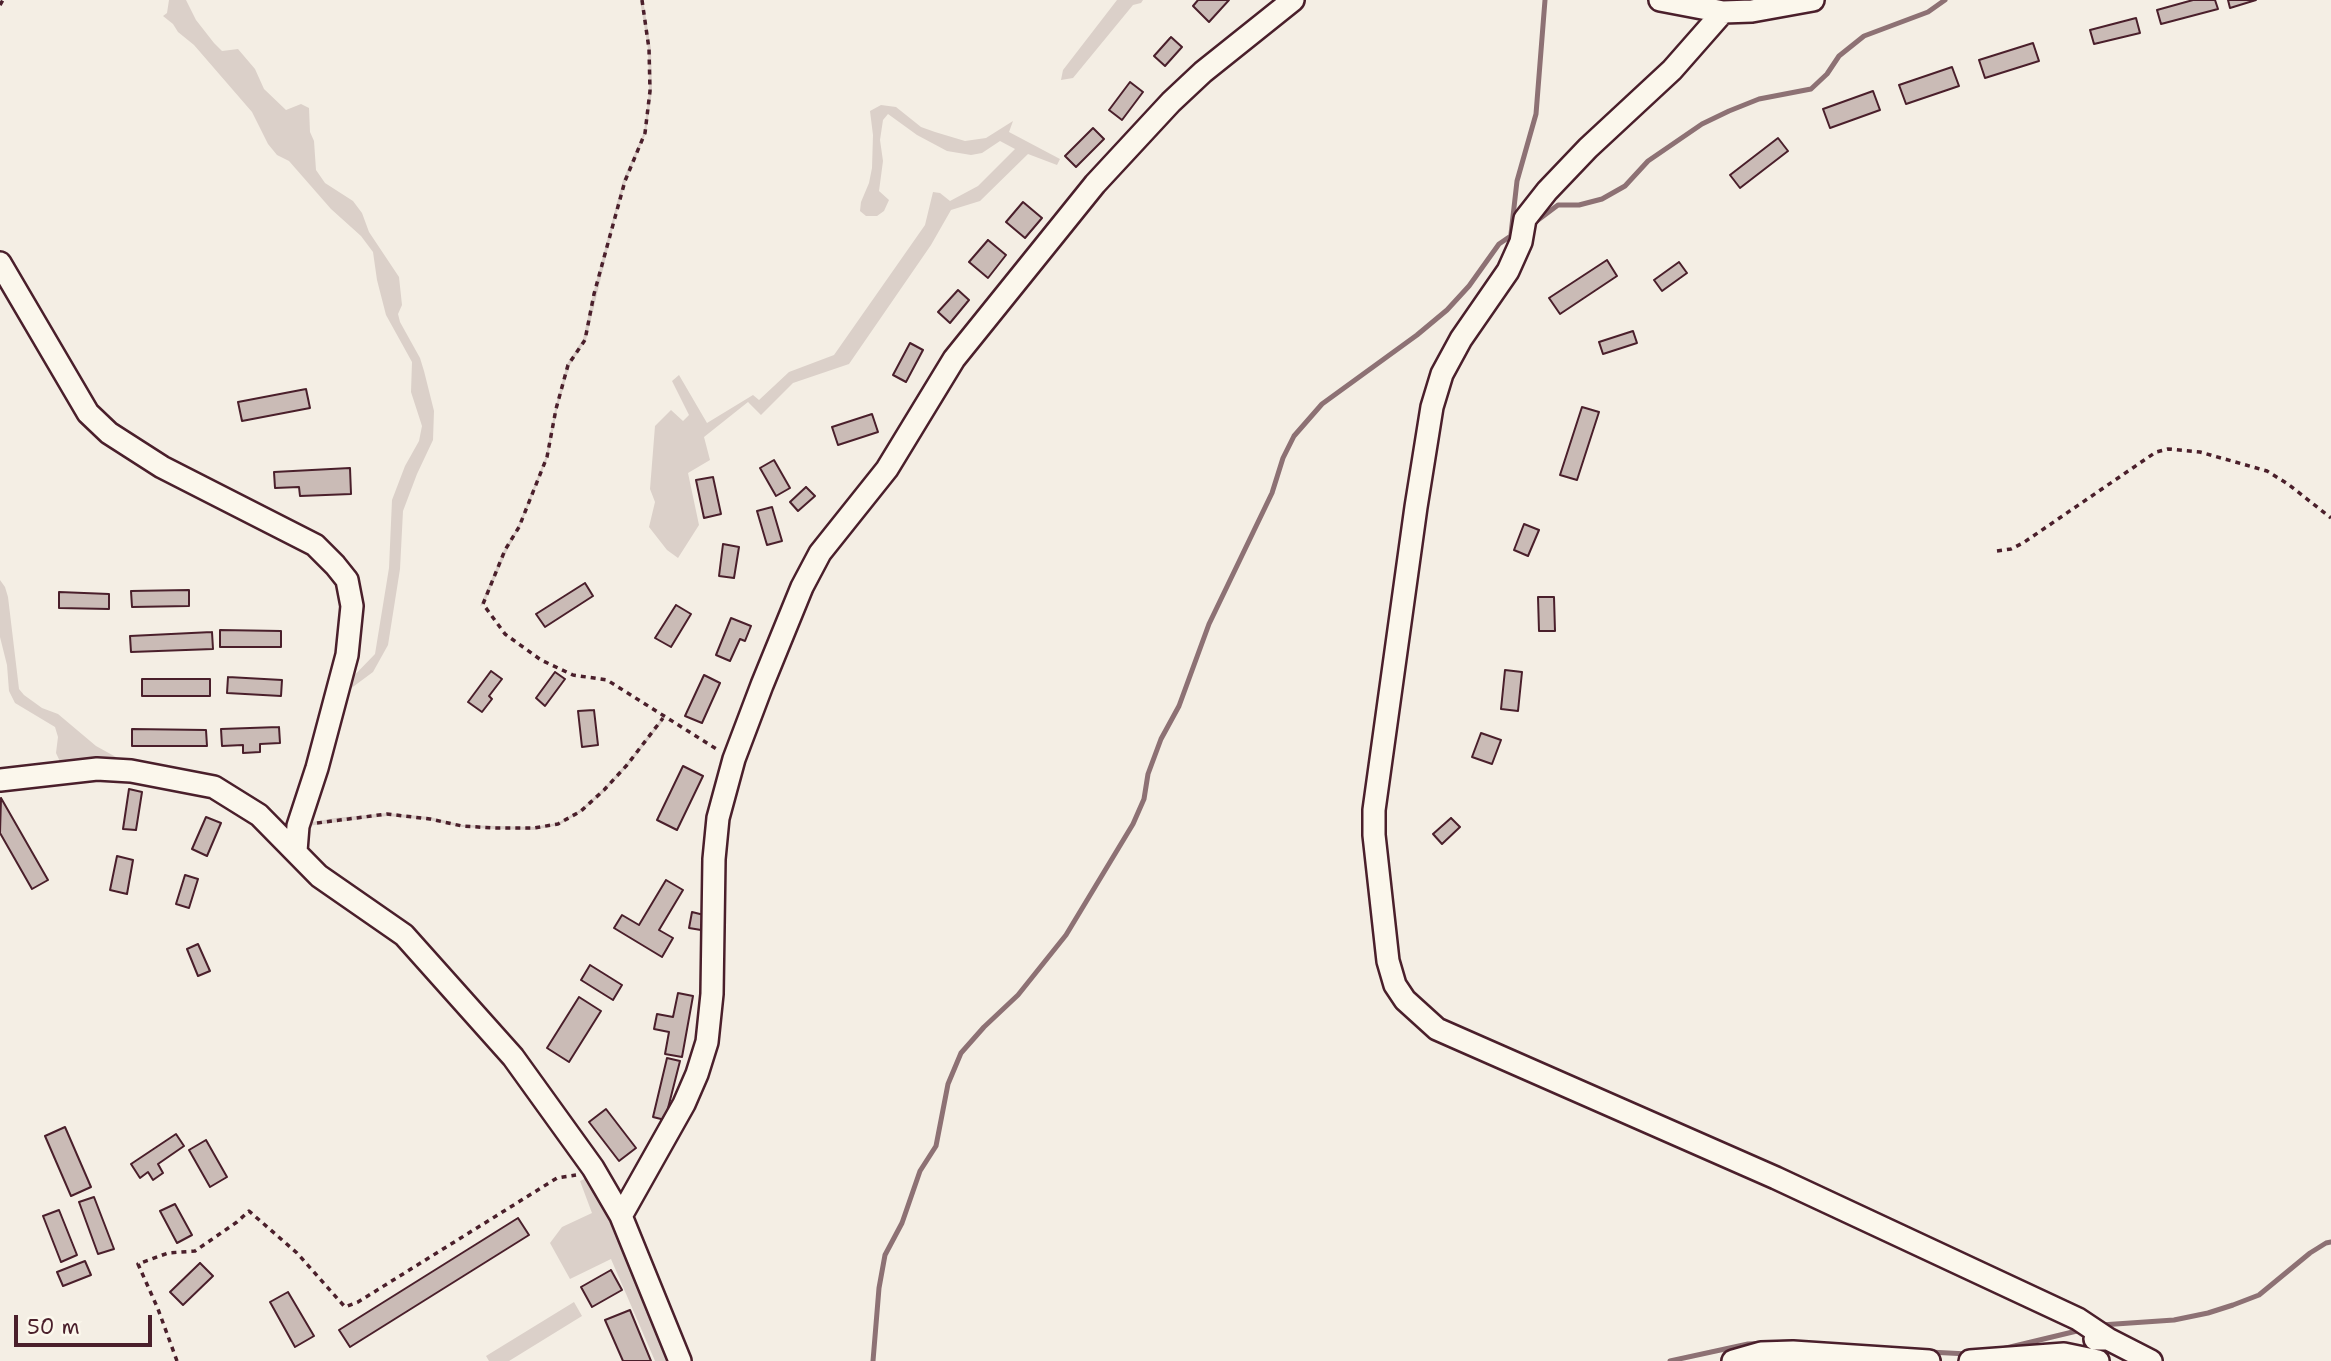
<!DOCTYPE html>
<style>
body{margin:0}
#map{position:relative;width:2331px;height:1361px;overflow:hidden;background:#f4eee4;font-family:"Shantell Sans",sans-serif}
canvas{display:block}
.scale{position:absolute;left:14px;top:1315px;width:138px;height:32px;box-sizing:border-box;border:4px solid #4a1f2b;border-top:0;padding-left:9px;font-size:21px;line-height:24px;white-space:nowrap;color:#4a1f2b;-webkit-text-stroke:5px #fbf7ec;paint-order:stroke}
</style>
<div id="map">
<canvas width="2331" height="1361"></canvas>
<div class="scale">50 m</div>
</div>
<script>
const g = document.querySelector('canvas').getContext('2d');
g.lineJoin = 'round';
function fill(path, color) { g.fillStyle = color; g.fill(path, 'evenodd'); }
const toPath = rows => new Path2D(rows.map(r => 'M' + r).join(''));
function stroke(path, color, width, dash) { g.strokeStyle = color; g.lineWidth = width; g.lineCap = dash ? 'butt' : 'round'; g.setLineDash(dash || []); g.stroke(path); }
fill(toPath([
 [169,0,186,0,196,20,214,43,222,51,238,49,255,69,264,89,286,110,301,104,309,108,310,132,314,141,316,170,325,183,353,201,362,213,369,232,399,277,402,305,398,314,400,322,420,358,424,371,434,411,433,440,417,474,403,511,400,569,388,645,373,672,342,695,345,685,375,654,389,568,392,500,405,466,419,441,422,426,411,392,412,362,386,315,377,280,373,252,361,236,331,209,289,161,277,155,268,144,252,112,194,45,178,32,173,24,163,16,167,13],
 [640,0,643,0,651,49,652,91,646,133,626,181,615,219,586,340,570,365,557,410,548,457,520,527,507,551,484,604,480,606,504,550,518,526,546,456,555,409,567,364,583,339,593,294,623,180,644,132,649,91,648,49],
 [1117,0,1143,0,1141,3,1133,5,1073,78,1061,80,1063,70],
 [881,105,896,107,921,127,935,132,965,141,986,138,1013,121,1009,132,1060,159,1057,165,1028,154,980,201,951,210,931,245,849,364,793,383,761,415,748,402,704,437,710,460,688,473,699,525,678,558,667,550,649,527,655,502,650,489,655,426,671,410,683,421,689,415,672,381,679,375,707,423,753,395,759,400,789,372,834,355,925,225,933,192,940,193,950,201,978,186,1015,149,1000,141,982,153,971,155,947,151,917,135,888,114,883,120,880,140,883,161,879,191,889,200,884,211,877,216,866,216,860,211,861,202,869,183,872,168,873,135,870,111],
 [0,580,5,587,8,597,19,689,24,695,42,708,58,714,96,746,125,762,63,768,56,753,58,737,55,727,15,703,9,691,7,665,0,637],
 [662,718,664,720,628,766,603,793,581,812,559,825,534,830,494,829,462,827,429,820,387,816,307,826,307,823,335,818,387,813,430,817,463,825,534,827,558,823,580,810,603,789,626,764],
 [591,1176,613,1219,673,1361,655,1361,611,1259,570,1279,550,1243,562,1227,592,1213,580,1181],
 [574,1302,582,1316,509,1361,489,1361,486,1356]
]), '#dbd0c9');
stroke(toPath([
 [1530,226,1558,205,1579,205,1602,199,1625,186,1648,161,1702,124,1729,111,1759,99,1811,89,1827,74,1839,56,1864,36,1928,12,1945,0],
 [1511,234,1517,181,1536,114,1545,0],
 [2101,1325,2174,1320,2208,1313,2233,1305,2259,1295,2310,1253,2326,1243,2331,1242],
 [2002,1349,2081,1330],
 [1929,1352,1968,1354],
 [873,1361,879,1288,885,1255,902,1223,920,1171,936,1146,948,1084,961,1053,984,1027,1018,995,1066,935,1133,824,1144,799,1148,774,1161,739,1179,706,1209,624,1272,493,1283,458,1294,436,1322,404,1417,335,1447,310,1469,286,1499,244,1518,231],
 [1670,1361,1748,1344,1790,1342]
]), '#8d7174', 5);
const building = toPath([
 [1198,0,1229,0,1209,22,1193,6,1198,0],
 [2193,0,2215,0,2218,9,2161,24,2157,10,2193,0],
 [2228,0,2256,0,2230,8,2228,0],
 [2136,18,2140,33,2094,44,2090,30,2136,18],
 [1171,37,1182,47,1165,66,1154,56,1171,37],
 [2033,43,2039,61,1985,78,1979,60,2033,43],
 [1952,67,1959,86,1906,104,1899,85,1952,67],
 [1130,82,1143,92,1122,120,1109,110,1130,82],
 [1873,91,1880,110,1830,128,1823,109,1873,91],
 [1093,128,1104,139,1076,167,1065,156,1093,128],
 [1778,138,1788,151,1740,188,1730,175,1778,138],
 [1023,202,1042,218,1025,238,1006,222,1023,202],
 [988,240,1006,255,988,278,969,262,988,240],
 [1607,260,1617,276,1560,314,1549,298,1607,260],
 [1679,262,1687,273,1662,291,1654,280,1679,262],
 [958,290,969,300,950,323,938,312,958,290],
 [1633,331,1637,343,1603,354,1599,342,1633,331],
 [910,343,923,350,906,382,893,375,910,343],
 [306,389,310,408,242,421,238,402,306,389],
 [1582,407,1599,412,1577,480,1560,475,1582,407],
 [872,414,878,432,838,445,832,427,872,414],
 [774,460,790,488,776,496,760,468,774,460],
 [350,468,351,494,300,496,299,487,275,488,274,472,350,468],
 [713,477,721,514,704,518,696,480,713,477],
 [806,487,815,496,798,511,790,502,806,487],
 [772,507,782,541,767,545,757,511,772,507],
 [1524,524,1539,530,1528,556,1514,550,1524,524],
 [723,544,739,547,734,578,719,576,723,544],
 [585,583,593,596,545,627,536,614,585,583],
 [189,590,189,606,132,607,131,591,189,590],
 [59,592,109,594,109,609,59,608,59,592],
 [1538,597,1554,597,1555,631,1539,631,1538,597],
 [676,605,691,614,671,647,655,638,676,605],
 [731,618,751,626,745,641,740,639,730,661,716,655,731,618],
 [220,630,281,631,281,647,220,647,220,630],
 [212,632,213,649,131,652,130,636,212,632],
 [1505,670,1522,672,1518,711,1501,709,1505,670],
 [491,671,502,679,489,696,492,699,482,712,468,702,491,671],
 [555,672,565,679,545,706,536,698,555,672],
 [704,675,720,683,702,723,685,716,704,675],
 [228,677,282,680,281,696,227,693,228,677],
 [142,679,210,679,210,696,142,696,142,679],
 [594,710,598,745,582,747,578,711,594,710],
 [279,727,280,743,260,744,260,752,243,753,243,745,222,746,221,729,279,727],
 [132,729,206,730,207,746,132,746,132,729],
 [1481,733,1501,740,1492,764,1472,757,1481,733],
 [683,766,703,776,677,830,657,820,683,766],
 [129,789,142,792,136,830,123,829,129,789],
 [1,798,48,880,32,889,0,833,1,798],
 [206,817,221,823,207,856,192,849,206,817],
 [1451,818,1460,827,1442,844,1433,834,1451,818],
 [117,856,133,860,127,894,110,890,117,856],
 [185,875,198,879,189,908,176,904,185,875],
 [666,880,683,890,659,930,673,938,662,957,614,928,622,915,639,925,666,880],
 [692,912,704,915,701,930,689,928,692,912],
 [198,944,210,971,198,976,187,949,198,944],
 [590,965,622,985,613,1000,581,980,590,965],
 [678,993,693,996,682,1057,665,1054,669,1032,654,1029,657,1014,673,1017,678,993],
 [579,997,601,1011,569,1062,547,1048,579,997],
 [667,1058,680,1061,665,1120,653,1117,667,1058],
 [606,1109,636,1148,619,1161,589,1122,606,1109],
 [65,1127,91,1187,71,1196,45,1136,65,1127],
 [176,1134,184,1146,158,1164,163,1173,153,1180,148,1172,140,1178,131,1164,176,1134],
 [206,1140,227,1177,210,1187,189,1150,206,1140],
 [94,1197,114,1249,98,1254,79,1202,94,1197],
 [175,1204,192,1235,177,1243,160,1211,175,1204],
 [59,1210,77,1255,61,1262,43,1216,59,1210],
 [518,1218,529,1235,350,1347,339,1330,518,1218],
 [85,1261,91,1275,63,1286,57,1272,85,1261],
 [200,1263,213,1276,183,1305,170,1292,200,1263],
 [611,1270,622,1290,592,1307,581,1287,611,1270],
 [288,1292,314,1336,295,1347,270,1302,288,1292],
 [630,1310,651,1361,623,1361,605,1320,630,1310]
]);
fill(building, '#cabbb6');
stroke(building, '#4a1f2b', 2);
const minor = toPath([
 [1660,0,1723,12,1752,11,1813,0],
 [1723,12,1672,70,1588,148,1547,191,1525,219,1521,242,1508,271,1461,339,1442,374,1432,407,1416,507,1374,810,1374,835,1388,961,1395,985,1405,1000,1437,1029,1776,1178,2078,1319,2108,1339],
 [0,263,88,413,109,433,162,467,315,545,335,565,347,580,352,606,347,655,317,768,298,826,296,851],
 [0,780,97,769,131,771,214,787,259,815,319,876,404,935,513,1057,593,1168,621,1216,680,1361],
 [621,1216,684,1104,697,1074,707,1042,712,994,714,859,718,818,734,759,762,685,802,587,820,553,887,469,954,359,1095,184,1171,102,1203,72,1293,0],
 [2095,1339,2108,1339,2151,1361],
 [1733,1361,1761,1353,1793,1352,1929,1361],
 [1970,1361,2064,1354,2098,1361]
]);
stroke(minor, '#4a1f2b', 26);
stroke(toPath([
 [642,0,649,49,650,91,645,133,625,181,594,294,585,340,568,365,556,409,547,457,519,527,505,550,483,604,505,634,541,660,573,675,607,680,718,750],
 [0,5,3,0],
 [1997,551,2011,549,2023,543,2156,452,2168,449,2200,452,2267,471,2288,484,2331,518],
 [317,823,387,814,430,819,462,826,494,828,534,828,558,824,581,811,604,790,627,765,663,718],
 [177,1361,158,1309,138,1264,168,1253,195,1251,237,1222,249,1211,297,1253,345,1307,358,1302,557,1178,576,1175]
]), '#4a1f2b', 3.5, [5, 5]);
stroke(minor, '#fbf7ec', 21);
</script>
